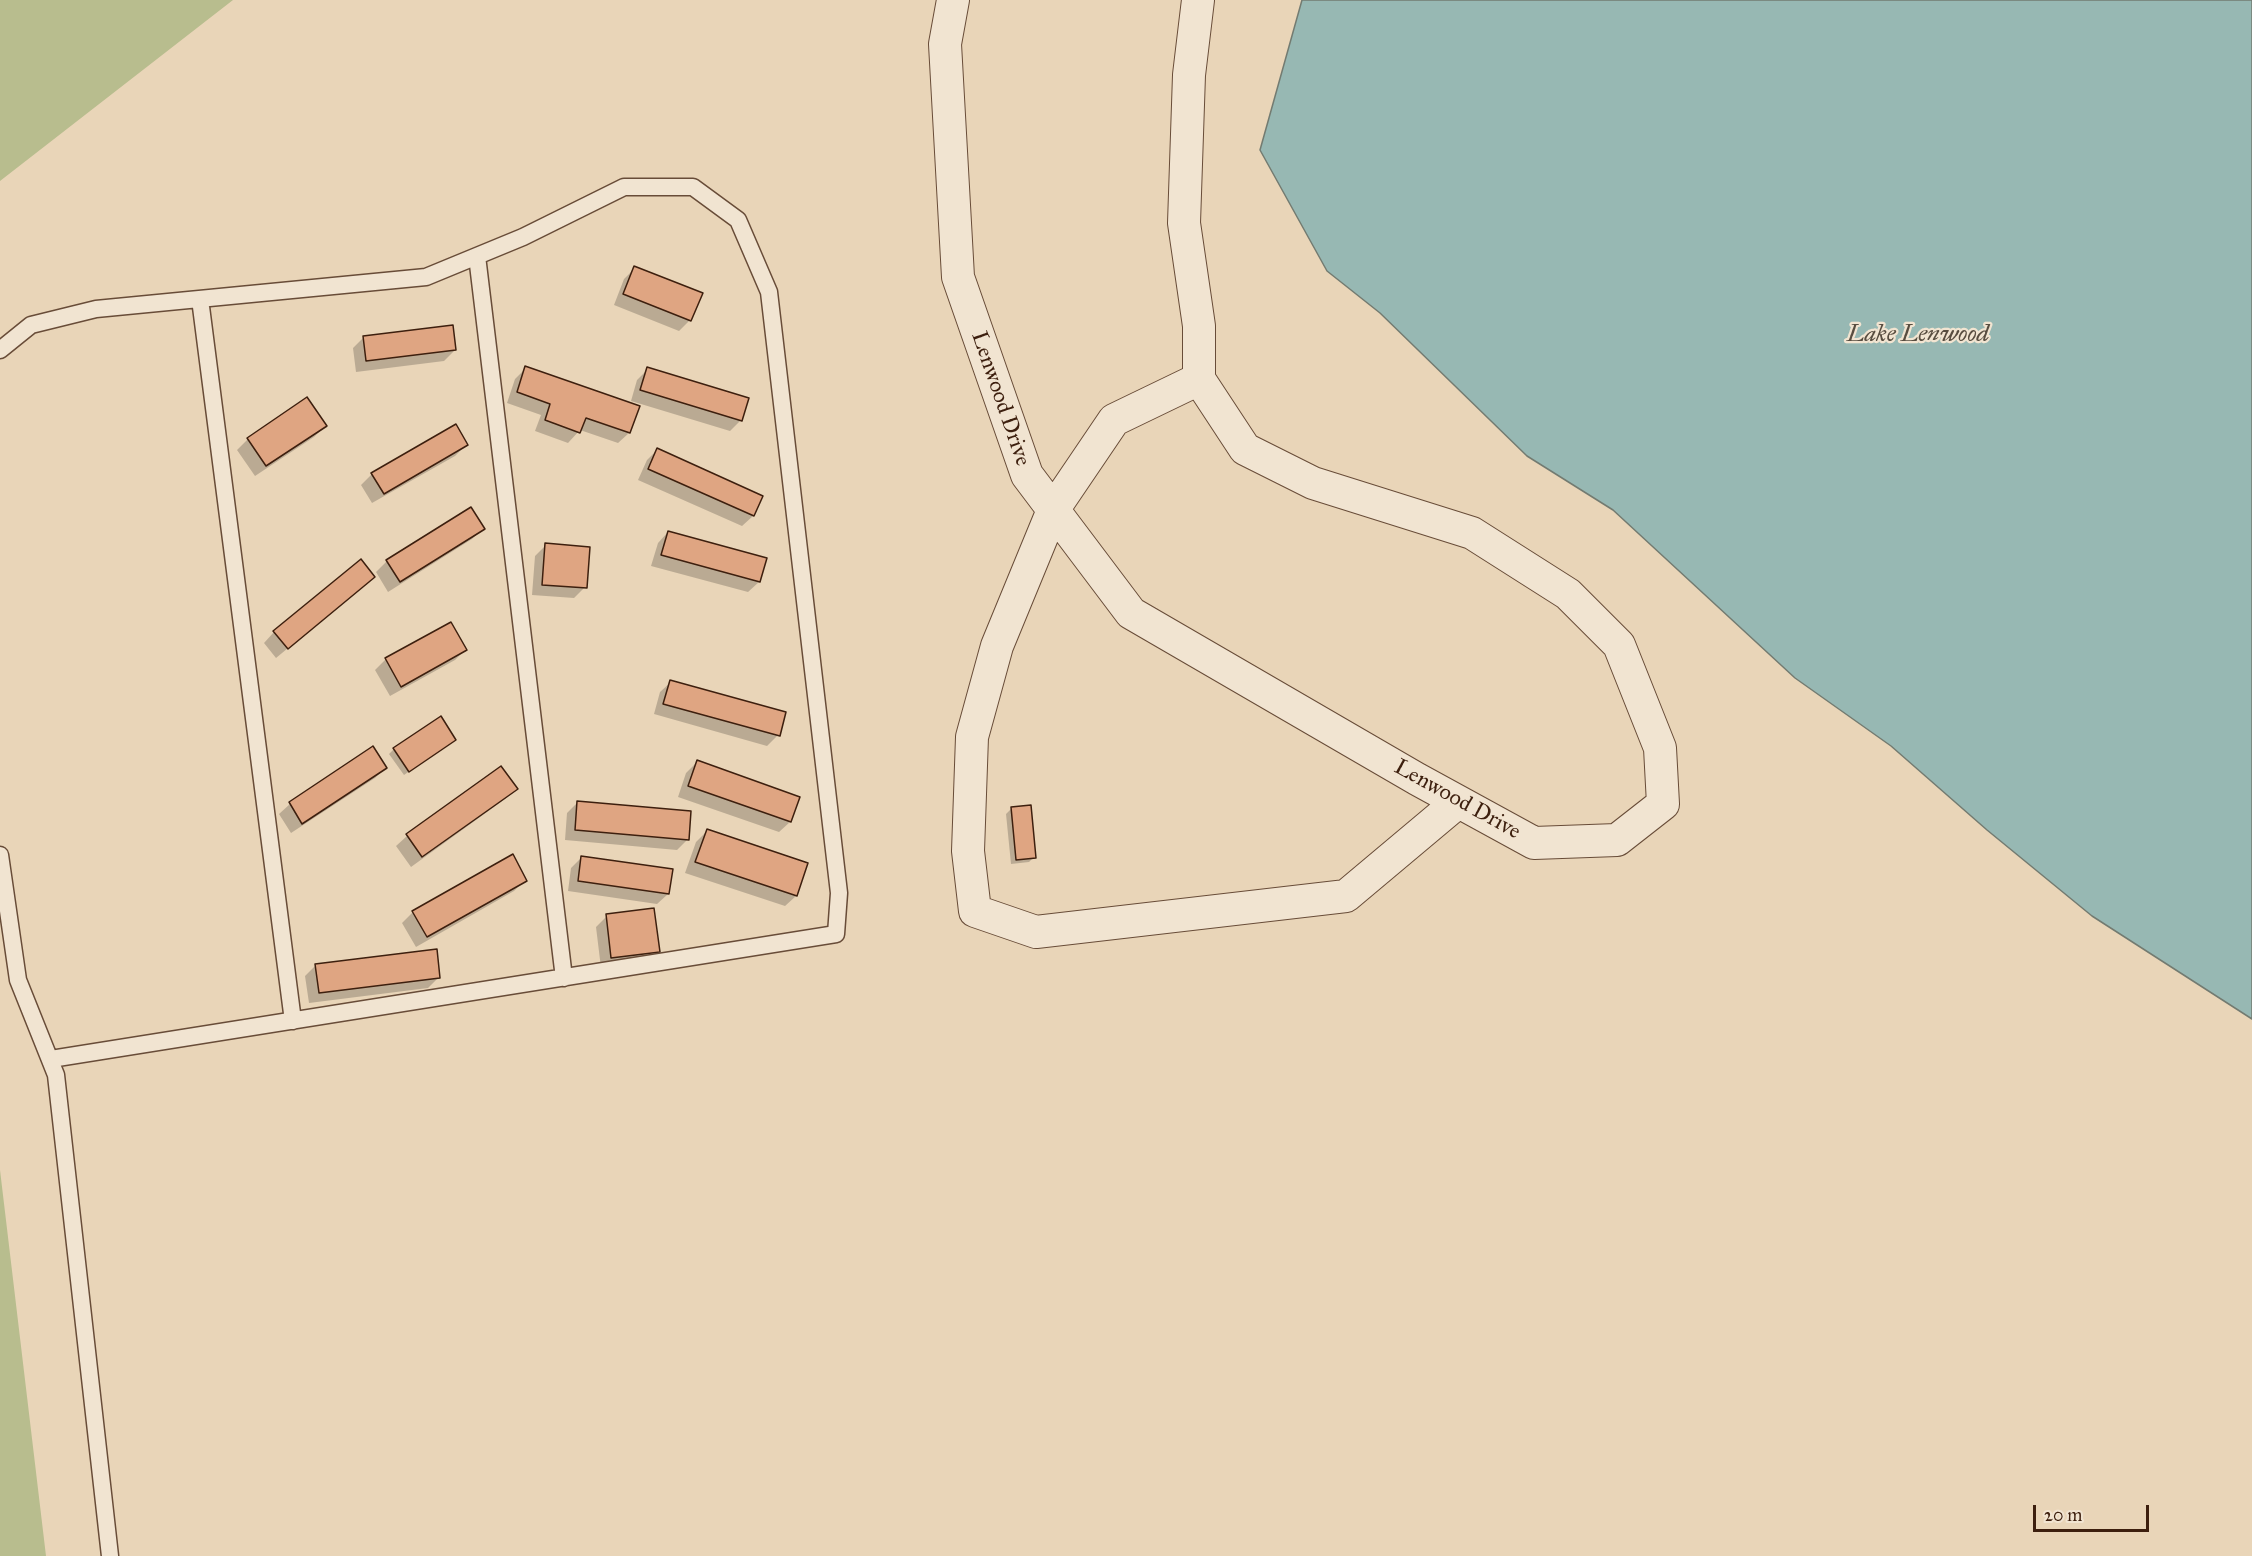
<!DOCTYPE html>
<style>
body{margin:0}
#map{position:relative;width:2252px;height:1556px;overflow:hidden;background:#e9d5b8;font-family:"IM FELL Great Primer",serif}
canvas{display:block}
.scale{position:absolute;left:2033px;top:1505px;width:116px;height:27px;box-sizing:border-box;border:3px solid #3d1f0e;border-top:0;padding-left:8px;font-size:18px;line-height:21px;white-space:nowrap;color:#3d1f0e;-webkit-text-stroke:4px #f1e4d1;paint-order:stroke}
</style>
<div id="map">
<canvas width="2252" height="1556"></canvas>
<div class="scale">20 m</div>
</div>
<script>
const g = document.querySelector('canvas').getContext('2d');
g.lineJoin = 'round';
function fill(path, color) { g.fillStyle = color; g.fill(path, 'evenodd'); }
const toPath = rows => new Path2D(rows.map(r => 'M' + r).join(''));
function stroke(path, color, width, dash) { g.strokeStyle = color; g.lineWidth = width; g.lineCap = dash ? 'butt' : 'round'; g.setLineDash(dash || []); g.stroke(path); }
function drawText(font, color, halo, rows, align = 'center') {
  g.font = font + ' "IM FELL Great Primer",serif'; g.lineWidth = 4.5; g.setLineDash([]); g.textBaseline = 'middle'; g.strokeStyle = halo; g.fillStyle = color; for (const [text, x, y, turn = 0] of rows) {
    g.save(); g.translate(x, y); g.rotate((+turn || 0) * Math.PI / 180); g.textAlign = isNaN(turn) ? turn : align; if (halo) g.strokeText(text, 0, 0); g.fillText(text, 0, 0); g.restore();
  }
}
fill(toPath([
 [0,0,233,0,0,181],
 [0,1170,46,1556,0,1556]
]), '#b8bd8e');
const water = toPath([
 [1302,0,2252,0,2252,1019,2092,916,1987,830,1891,746,1795,678,1613,510,1527,456,1380,313,1327,271,1260,150,1302,0]
]);
fill(water, '#97b8b3');
stroke(water, '#737b71', 1.5);
fill(toPath([
 [635,268,690,320,679,331,614,305,624,279],
 [364,337,455,350,444,361,356,372,353,348],
 [526,368,629,433,618,443,580,430,568,443,535,431,541,415,507,403,515,379],
 [648,369,741,420,730,431,631,401,637,380],
 [325,426,314,437,255,476,237,450,248,439],
 [466,445,455,456,372,503,361,485,372,474],
 [657,450,761,497,753,516,742,526,638,480,647,460],
 [470,509,483,529,472,539,388,592,376,572,387,561],
 [668,532,759,582,748,592,651,566,658,543],
 [546,545,585,587,574,598,532,595,535,556],
 [362,587,276,658,264,643,274,632],
 [465,650,455,660,390,696,375,670,386,659],
 [671,682,778,735,767,746,654,714,660,692],
 [454,740,404,775,389,754,394,749],
 [373,748,386,767,375,778,291,833,279,814,290,804],
 [697,762,798,798,790,822,779,832,678,797,686,773],
 [501,768,516,789,505,799,411,867,396,846,407,836],
 [578,802,688,839,677,850,565,840,567,813],
 [1011,809,1034,857,1029,862,1011,864,1006,814],
 [707,831,796,896,785,906,685,873,696,842],
 [582,857,668,894,657,904,568,891,571,868],
 [525,880,514,891,416,947,402,923,413,912],
 [607,916,658,951,647,962,601,968,596,927],
 [316,965,439,977,428,988,309,1003,305,976]
]), '#0003');
const building = toPath([
 [634,266,703,293,691,321,623,294,634,266],
 [453,325,456,350,366,361,363,336,453,325],
 [525,366,640,406,630,433,586,418,580,433,545,420,550,404,517,392,525,366],
 [647,367,749,398,742,421,640,390,647,367],
 [307,397,327,426,266,466,247,438,307,397],
 [456,424,468,445,384,494,371,473,456,424],
 [657,448,763,496,754,516,648,469,657,448],
 [471,507,485,529,400,582,386,560,471,507],
 [668,531,767,558,760,582,661,555,668,531],
 [545,543,590,547,587,588,542,585,545,543],
 [361,559,375,577,288,649,273,631,361,559],
 [451,622,467,650,401,687,385,658,451,622],
 [670,680,786,712,780,736,663,704,670,680],
 [441,716,456,740,409,772,393,748,441,716],
 [373,746,387,768,302,824,289,802,373,746],
 [697,760,800,797,791,822,688,786,697,760],
 [501,766,518,789,422,857,406,834,501,766],
 [577,801,691,811,689,840,575,830,577,801],
 [1031,805,1036,858,1016,860,1011,807,1031,805],
 [707,829,808,863,797,896,695,862,707,829],
 [513,854,527,881,427,937,412,911,513,854],
 [581,856,673,869,669,894,578,881,581,856],
 [654,908,660,952,611,958,606,914,654,908],
 [437,949,440,978,319,993,315,964,437,949]
]);
fill(building, '#dfa582');
stroke(building, '#3d1f0e', 1.5);
const lane = toPath([
 [477,256,564,978],
 [200,299,293,1021],
 [0,350,31,325,96,309,426,277,523,237,624,187,693,187,738,220,769,292,839,893,836,934,51,1059],
 [0,855,18,980,56,1075,110,1556]
]);
const street = toPath([
 [953,0,945,44,958,277,1027,475,1131,613,1417,779,1534,843,1617,840,1663,804,1660,748,1619,645,1568,594,1472,533,1313,483,1245,449,1199,379,1199,326,1184,223,1189,75,1198,0],
 [1199,379,1114,420,1053,510,997,646,972,737,968,851,975,911,1036,932,1346,896,1458,802]
]);
stroke(lane, '#684c38', 19);
stroke(street, '#684c38', 34);
stroke(lane, '#f1e4d1', 16);
stroke(street, '#f1e4d1', 32);
drawText('22px', '#3d1f0e', '#f1e4d1', [
 ["Lenwood Drive",1000,399,71],
 ["Lenwood Drive",1457,800,29]
]);
drawText('italic 24px', '#584d40', '#f1e4d1', [
 ["Lake Lenwood",1918,335]
]);
</script>
